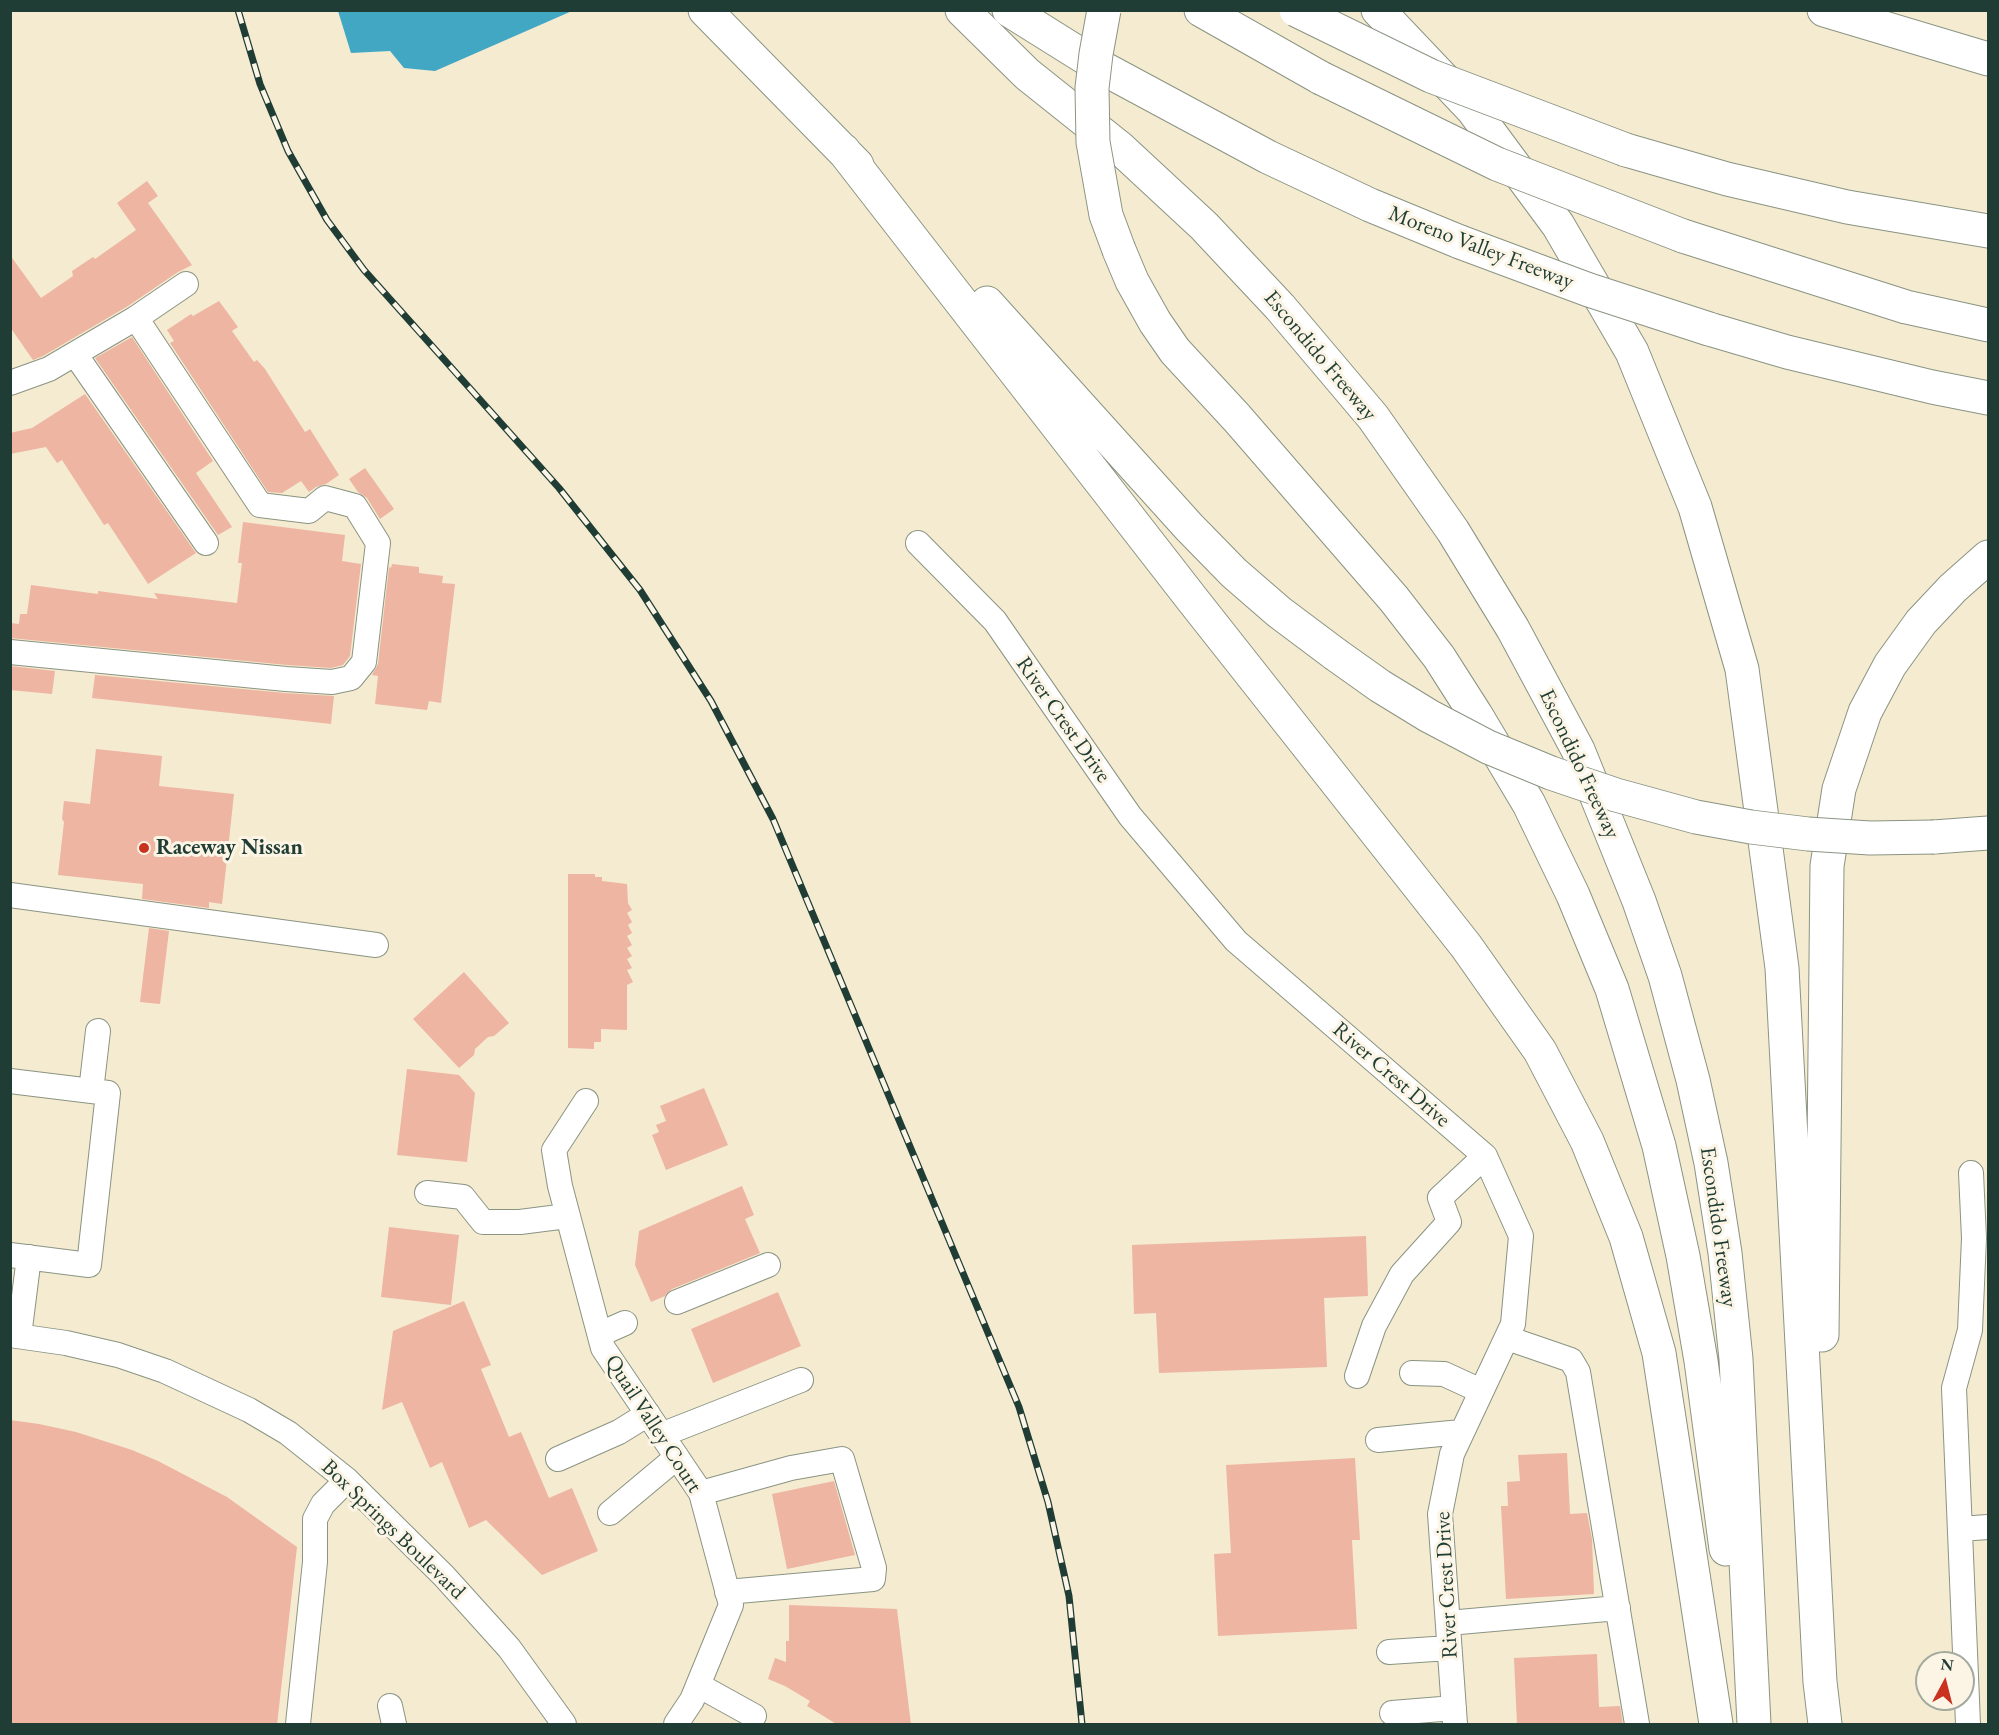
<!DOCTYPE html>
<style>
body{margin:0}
#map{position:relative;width:1999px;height:1735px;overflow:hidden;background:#f4ebd1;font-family:"EB Garamond",serif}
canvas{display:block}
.frame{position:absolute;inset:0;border:12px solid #1f3d34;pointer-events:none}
.north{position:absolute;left:1915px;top:1651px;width:60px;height:60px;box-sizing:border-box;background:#fcf5e5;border:2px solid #a4ab9e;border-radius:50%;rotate:7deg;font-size:16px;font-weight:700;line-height:24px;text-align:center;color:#1f3d34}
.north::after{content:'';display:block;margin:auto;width:21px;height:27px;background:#c8321e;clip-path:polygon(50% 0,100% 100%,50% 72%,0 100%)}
</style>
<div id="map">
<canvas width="1999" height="1735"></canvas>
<div class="frame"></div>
<div class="north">N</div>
</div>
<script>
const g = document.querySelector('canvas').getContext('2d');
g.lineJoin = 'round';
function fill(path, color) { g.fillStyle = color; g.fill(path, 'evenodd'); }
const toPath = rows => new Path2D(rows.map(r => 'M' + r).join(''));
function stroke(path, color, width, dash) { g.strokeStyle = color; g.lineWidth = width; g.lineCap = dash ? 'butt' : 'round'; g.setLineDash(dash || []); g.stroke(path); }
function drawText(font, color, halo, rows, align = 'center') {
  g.font = font + ' "EB Garamond",serif'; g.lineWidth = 6; g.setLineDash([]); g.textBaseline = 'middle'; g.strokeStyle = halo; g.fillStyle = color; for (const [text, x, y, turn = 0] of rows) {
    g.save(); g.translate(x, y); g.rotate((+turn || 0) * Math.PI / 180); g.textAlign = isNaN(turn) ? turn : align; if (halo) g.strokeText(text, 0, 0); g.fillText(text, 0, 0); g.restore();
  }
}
fill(toPath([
 [338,11,338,10,572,11,435,71,404,68,390,51,351,53]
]), '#42a7c2');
fill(toPath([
 [147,181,158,196,148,203,192,265,178,272,128,306,43,356,33,360,10,327,10,255,41,298,73,276,72,271,93,257,95,259,136,230,117,203],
 [219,301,238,327,232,331,254,362,257,360,265,369,305,432,310,429,339,475,326,484,316,487,309,492,301,481,282,493,268,492,170,343,174,341,167,330,191,314,193,316],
 [132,337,213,461,196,473,232,527,218,535,95,358],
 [85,394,196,553,148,584,108,523,104,525,62,460,57,463,46,447,10,454,10,433,32,428],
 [365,468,394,509,380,519,367,498,358,492,349,479],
 [243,522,345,535,342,561,361,564,350,656,343,665,331,668,287,665,10,638,10,623,19,624,20,614,27,614,31,585,98,594,98,591,158,599,154,593,237,603,242,563,238,563],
 [392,564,419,567,419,573,443,576,442,583,455,584,441,703,429,701,427,710,375,704,378,676,372,675,378,664,389,567,391,568],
 [10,666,55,671,52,694,10,690],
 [95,675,285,693,334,696,331,724,92,698],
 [96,749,162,756,159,786,234,794,222,904,209,902,209,908,142,899,143,884,58,875,64,822,62,819,64,801,90,804],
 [568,874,595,874,595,877,602,877,602,881,627,884,628,903,632,910,627,913,632,922,628,925,632,933,627,936,632,945,627,948,632,956,627,959,632,968,627,970,633,982,627,985,627,1030,601,1029,601,1042,594,1042,594,1049,568,1048],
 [149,928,169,931,160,1004,140,1002],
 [464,972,509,1023,494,1036,488,1037,475,1049,474,1055,459,1068,413,1019],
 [407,1069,459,1075,475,1093,467,1162,397,1155],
 [704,1088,728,1145,666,1170,652,1135,659,1132,656,1125,666,1121,660,1106],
 [742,1186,754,1215,745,1219,760,1253,672,1289,665,1296,651,1302,635,1265,639,1231],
 [389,1227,459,1235,451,1305,381,1297],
 [1366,1236,1368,1296,1324,1298,1327,1367,1159,1373,1156,1313,1134,1314,1132,1245],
 [778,1292,801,1346,713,1383,691,1329],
 [464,1301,491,1365,481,1369,509,1437,521,1432,549,1498,572,1488,598,1551,542,1575,486,1520,469,1528,442,1462,430,1468,402,1402,382,1410,393,1331],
 [10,1420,39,1424,76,1432,132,1450,158,1461,227,1497,297,1547,277,1725,10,1725],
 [1567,1453,1570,1514,1587,1513,1592,1539,1594,1594,1506,1599,1501,1506,1508,1506,1507,1482,1520,1481,1518,1455],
 [1355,1458,1360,1540,1352,1540,1357,1629,1218,1636,1214,1554,1231,1553,1226,1465],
 [834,1481,855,1555,787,1569,772,1494],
 [789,1605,897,1609,911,1725,838,1725,807,1706,810,1701,785,1686,768,1679,775,1658,786,1662,786,1641,789,1641],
 [1597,1654,1599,1707,1620,1706,1623,1725,1517,1725,1514,1658]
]), '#eeb5a3');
const minor = toPath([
 [136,318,186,284],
 [75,354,206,543],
 [10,383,49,369,136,318,260,505,309,511,325,498,355,506,378,543,364,662,351,678,332,682,286,679,10,652],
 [918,543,995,621,1130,816,1236,941,1485,1156,1521,1236,1513,1324,1452,1454,1440,1514,1455,1724],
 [10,895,376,945],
 [10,1081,108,1093,89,1265,10,1255],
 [91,1091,98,1031],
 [586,1101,554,1150,560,1186,603,1348,701,1493,731,1605,692,1700,676,1724],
 [427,1193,463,1197,483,1222,520,1222,567,1216],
 [677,1302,768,1265],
 [600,1334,625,1323],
 [10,1335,66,1343,118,1355,165,1371,249,1410,288,1433,347,1480,444,1576,509,1648,564,1724],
 [19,1336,29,1257],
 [1507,1338,1571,1360,1578,1372,1637,1724],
 [1412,1373,1444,1374,1481,1391],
 [1357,1376,1374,1326,1402,1274,1449,1222,1440,1198,1485,1156],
 [661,1435,801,1380],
 [1378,1440,1461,1432],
 [558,1459,619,1432,648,1414],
 [701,1493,791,1468,842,1459,874,1568,873,1579,727,1592],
 [610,1513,677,1457],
 [1960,1529,1988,1527],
 [1448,1623,1618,1608],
 [1389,1652,1449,1648],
 [698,1685,754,1716],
 [390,1706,394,1724],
 [1392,1713,1454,1708],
 [298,1724,315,1562,315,1519,323,1504,347,1480],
 [1968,1724,1954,1388,1970,1330,1974,1238,1971,1173]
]);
const highway = toPath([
 [705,10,857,165],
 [962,10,1027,74,1121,149,1204,226,1280,307,1373,417,1453,531,1513,629,1578,750,1639,901,1665,976,1693,1080,1711,1163,1725,1253,1736,1359,1754,1724],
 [1009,10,1097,65,1268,157,1370,205,1460,242],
 [1201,10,1321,78],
 [1378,10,1473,110,1558,225,1632,352,1695,507,1742,669,1782,968,1820,1682,1825,1724],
 [1824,10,1988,59],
 [843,150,1192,599,1466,946,1540,1051,1587,1141,1626,1237,1659,1353,1716,1724],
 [1626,150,1727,179,1847,207,1988,231],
 [1683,236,1906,307,1988,325],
 [1119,250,1132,281,1155,322,1175,351,1237,418,1394,599,1439,657,1476,715,1529,804,1573,895,1612,989,1659,1146,1683,1256,1701,1361,1726,1549],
 [987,303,1189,527,1234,573,1279,612,1335,654],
 [1709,329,1787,352,1932,387,1988,398],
 [1934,837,1988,833],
 [1822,1335,1827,866,1839,789,1865,712,1890,665,1921,622,1953,588,1988,557]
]);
stroke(minor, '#8a9482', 26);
stroke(highway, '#8a9482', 35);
stroke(minor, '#fff', 24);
stroke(highway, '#fff', 33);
const rail = toPath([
 [238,10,260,84,288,151,327,220,364,270,559,488,640,590,711,701,773,819,1019,1407,1048,1502,1069,1596,1082,1724]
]);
stroke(rail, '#1f3d34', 7);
stroke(rail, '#fcf5e5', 4.5, [14]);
const highwayBridge = toPath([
 [1104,10,1096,54,1092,88,1093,142,1106,215,1119,250],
 [1296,10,1431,76,1626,150],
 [1321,78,1497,164,1683,236],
 [1460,242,1589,290,1709,329],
 [1335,654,1380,686,1429,716,1488,747,1551,773,1616,795,1696,817,1751,827,1808,834,1870,838,1934,837]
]);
stroke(highwayBridge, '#8a9482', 35, []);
stroke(highwayBridge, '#fff', 33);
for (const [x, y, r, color] of [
 [144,848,6,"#c8321e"]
]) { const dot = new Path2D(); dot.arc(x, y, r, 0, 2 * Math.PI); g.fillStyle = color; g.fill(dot); stroke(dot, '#fcf5e5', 2); }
drawText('22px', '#1f3d34', '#fcf5e5', [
 ["Moreno Valley Freeway",1481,248,21],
 ["Escondido Freeway",1320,356,50],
 ["River Crest Drive",1063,720,55],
 ["Escondido Freeway",1579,764,65],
 ["River Crest Drive",1391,1075,41],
 ["Escondido Freeway",1718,1227,82],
 ["Quail Valley Court",653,1424,57],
 ["Box Springs Boulevard",393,1530,44],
 ["River Crest Drive",1447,1585,-93]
]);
drawText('bold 22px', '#1f3d34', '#fcf5e5', [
 ["Raceway Nissan",156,848]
], 'left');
</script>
